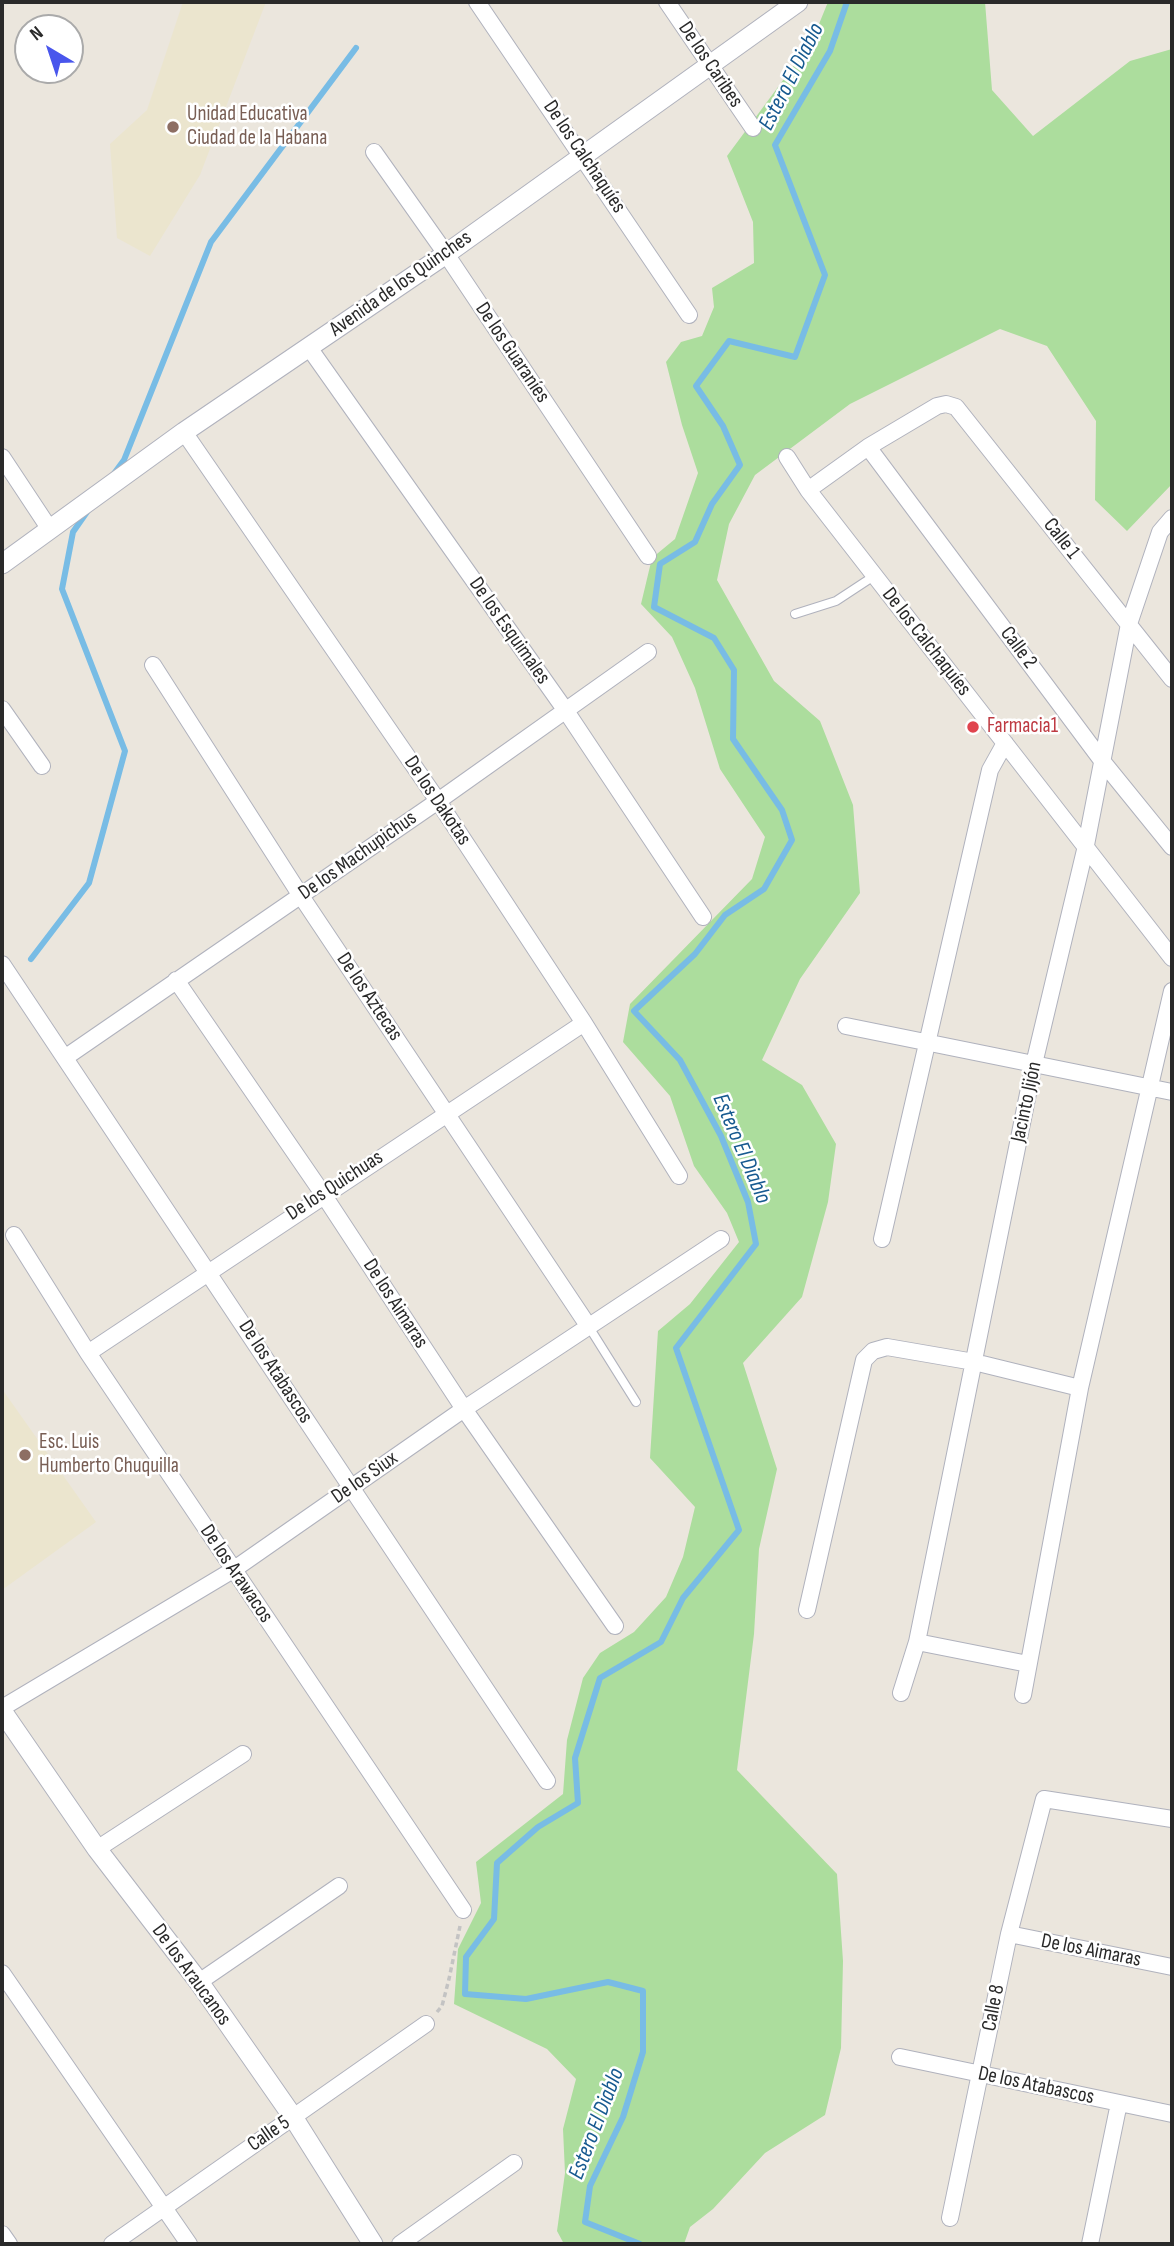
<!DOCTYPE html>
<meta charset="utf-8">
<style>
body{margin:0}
#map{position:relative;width:1174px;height:2246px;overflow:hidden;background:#ebe6dd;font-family:"Sofia Sans Condensed",sans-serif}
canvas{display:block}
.frame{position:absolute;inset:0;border:4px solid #2a2a2a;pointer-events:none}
.north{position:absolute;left:14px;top:14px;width:70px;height:70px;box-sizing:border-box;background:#fff;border:2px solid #aaa;border-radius:50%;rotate:321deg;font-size:19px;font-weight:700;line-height:28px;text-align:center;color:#2a2a2a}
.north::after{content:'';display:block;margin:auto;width:24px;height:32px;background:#4956ec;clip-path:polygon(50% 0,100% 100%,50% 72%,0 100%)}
</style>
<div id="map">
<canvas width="1174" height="2246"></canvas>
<div class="frame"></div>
<div class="north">N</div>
</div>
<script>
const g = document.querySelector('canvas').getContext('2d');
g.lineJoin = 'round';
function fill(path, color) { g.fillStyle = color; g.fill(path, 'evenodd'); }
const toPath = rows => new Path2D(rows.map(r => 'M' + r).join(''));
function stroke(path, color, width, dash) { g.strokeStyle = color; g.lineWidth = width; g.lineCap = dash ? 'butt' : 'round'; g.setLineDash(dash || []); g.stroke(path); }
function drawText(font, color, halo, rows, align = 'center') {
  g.font = font + ' "Sofia Sans Condensed",sans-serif'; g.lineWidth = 5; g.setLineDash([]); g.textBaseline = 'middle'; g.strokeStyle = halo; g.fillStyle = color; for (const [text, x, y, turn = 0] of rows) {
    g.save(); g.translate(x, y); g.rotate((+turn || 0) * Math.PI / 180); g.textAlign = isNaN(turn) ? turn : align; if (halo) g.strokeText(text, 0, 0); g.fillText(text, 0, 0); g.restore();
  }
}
fill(toPath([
 [183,2,266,2,200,175,150,256,117,238,110,144,147,110],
 [2,1389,96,1522,2,1590]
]), '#ebe5ce');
fill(toPath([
 [828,2,985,2,992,90,1033,136,1130,61,1172,49,1172,484,1127,531,1095,500,1096,421,1047,346,1000,329,850,404,755,475,729,524,717,580,774,681,820,721,853,805,860,893,800,979,762,1060,802,1085,836,1144,828,1202,802,1297,743,1363,777,1469,759,1549,754,1634,737,1770,837,1874,843,1961,841,2048,825,2115,765,2153,713,2209,690,2227,684,2244,564,2244,557,2231,565,2173,563,2129,576,2079,547,2049,454,2004,458,1949,481,1903,476,1862,563,1794,567,1740,583,1678,600,1653,634,1632,666,1597,683,1557,695,1507,650,1458,658,1331,690,1304,739,1242,727,1213,694,1166,670,1096,623,1042,630,1004,752,879,765,837,720,769,695,688,672,637,641,604,652,558,675,539,698,473,682,425,666,362,681,342,702,336,714,307,712,288,754,263,753,222,727,156,812,41]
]), '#acdd9d');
stroke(toPath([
 [113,475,124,460,211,242,356,48],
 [31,959,89,883,125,751,62,589,73,532,89,509],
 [640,2244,585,2222,590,2186,623,2117,643,2052,643,1991,608,1982,526,1999,465,1994,466,1957,494,1919,497,1863,538,1827,578,1803,575,1758,600,1678,661,1642,683,1598,739,1530,676,1348,756,1244,748,1202,721,1136,680,1060,634,1011,695,954,725,915,764,889,792,840,782,810,733,739,734,670,714,638,654,607,660,564,695,542,712,504,740,465,723,426,696,386,729,341,795,357,825,275,775,145,830,51,847,2]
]), '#78bce5', 6);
const service = toPath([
 [795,614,836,601,874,576],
 [589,1327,636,1402]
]);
const minor = toPath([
 [477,2,689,315],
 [667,2,753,128],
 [374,152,446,254,648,556],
 [310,349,566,711,703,917],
 [184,432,438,801,584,1023,679,1176],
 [868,447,1103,762,1172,847],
 [2,457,49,528],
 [787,457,808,490,1172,958],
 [808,490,868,447,937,406,946,404,956,407,1172,679],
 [153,665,301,896,589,1327],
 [2,709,42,766],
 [2,964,547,1781],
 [176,980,323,1194,464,1409,615,1626],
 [846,1026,1172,1092],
 [66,1057,438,801,648,652],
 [14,1235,88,1353,463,1910],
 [882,1239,990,770,1005,743],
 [88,1353,584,1023],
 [807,1610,864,1360,873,1351,887,1347,974,1362,1080,1388],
 [917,1642,1028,1664],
 [901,1693,917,1642,1034,1064,1085,850,1129,624,1160,532,1172,518],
 [1023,1695,1080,1388,1172,991],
 [2,1708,233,1570,464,1409,721,1239],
 [97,1849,243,1754],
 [1009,1934,1172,1967],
 [2,1973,189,2244],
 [199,1982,339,1886],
 [900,2057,1172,2114],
 [950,2218,1009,1934,1044,1799,1172,1819],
 [2,2234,9,2244],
 [112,2244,426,2024],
 [400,2244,514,2163],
 [1090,2244,1119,2103]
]);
const tertiary = toPath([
 [2,564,184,432,446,254,798,2],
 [2,1711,97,1849,199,1982,293,2117,373,2244]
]);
stroke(service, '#b0b2bd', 10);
stroke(minor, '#b0b2bd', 18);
stroke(tertiary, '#b0b2bd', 21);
stroke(toPath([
 [437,2012,442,2006,449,1979,460,1926]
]), '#c3c3c3', 3.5, [5, 3.5]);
stroke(service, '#fff', 8);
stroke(minor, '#fff', 16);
stroke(tertiary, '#fff', 19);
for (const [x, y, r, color] of [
 [173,127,7,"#8d6e63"],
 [973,727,7,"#e0444e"],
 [25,1455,7,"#8d6e63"]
]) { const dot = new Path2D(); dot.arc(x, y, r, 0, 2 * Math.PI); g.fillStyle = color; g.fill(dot); stroke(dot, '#fff', 2.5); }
drawText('21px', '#2a2a2a', '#fff', [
 ["De los Caribes",710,65,56],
 ["De los Calchaquíes",584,157,56],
 ["Avenida de los Quinches",401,284,-35],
 ["De los Guaraníes",512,353,56],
 ["Calle 1",1061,539,52],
 ["De los Esquimales",509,631,55],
 ["De los Calchaquíes",926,642,52],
 ["Calle 2",1018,648,53],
 ["De los Dakotas",437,801,56],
 ["De los Machupichus",358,856,-35],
 ["De los Aztecas",369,997,56],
 ["Jacinto Jijón",1027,1102,-78],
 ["De los Quichuas",335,1186,-33],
 ["De los Aimaras",395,1304,57],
 ["De los Atabascos",275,1372,57],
 ["De los Siux",365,1478,-35],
 ["De los Arawacos",236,1574,56],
 ["De los Aimaras",1091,1951,11],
 ["De los Araucanos",191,1975,54],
 ["Calle 8",994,2008,-79],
 ["De los Atabascos",1036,2086,12],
 ["Calle 5",269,2134,-35]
]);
drawText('21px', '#785e54', '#fff', [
 ["Unidad Educativa",187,115],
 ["Ciudad de la Habana",187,139],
 ["Esc. Luis",39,1443],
 ["Humberto Chuquilla",39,1467]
], 'left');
drawText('21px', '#be3a42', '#fff', [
 ["Farmacia1",987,727]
], 'left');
drawText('italic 23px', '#175a90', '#fff', [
 ["Estero El Diablo",792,77,-63],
 ["Estero El Diablo",741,1149,67],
 ["Estero El Diablo",597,2124,-69]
]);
</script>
